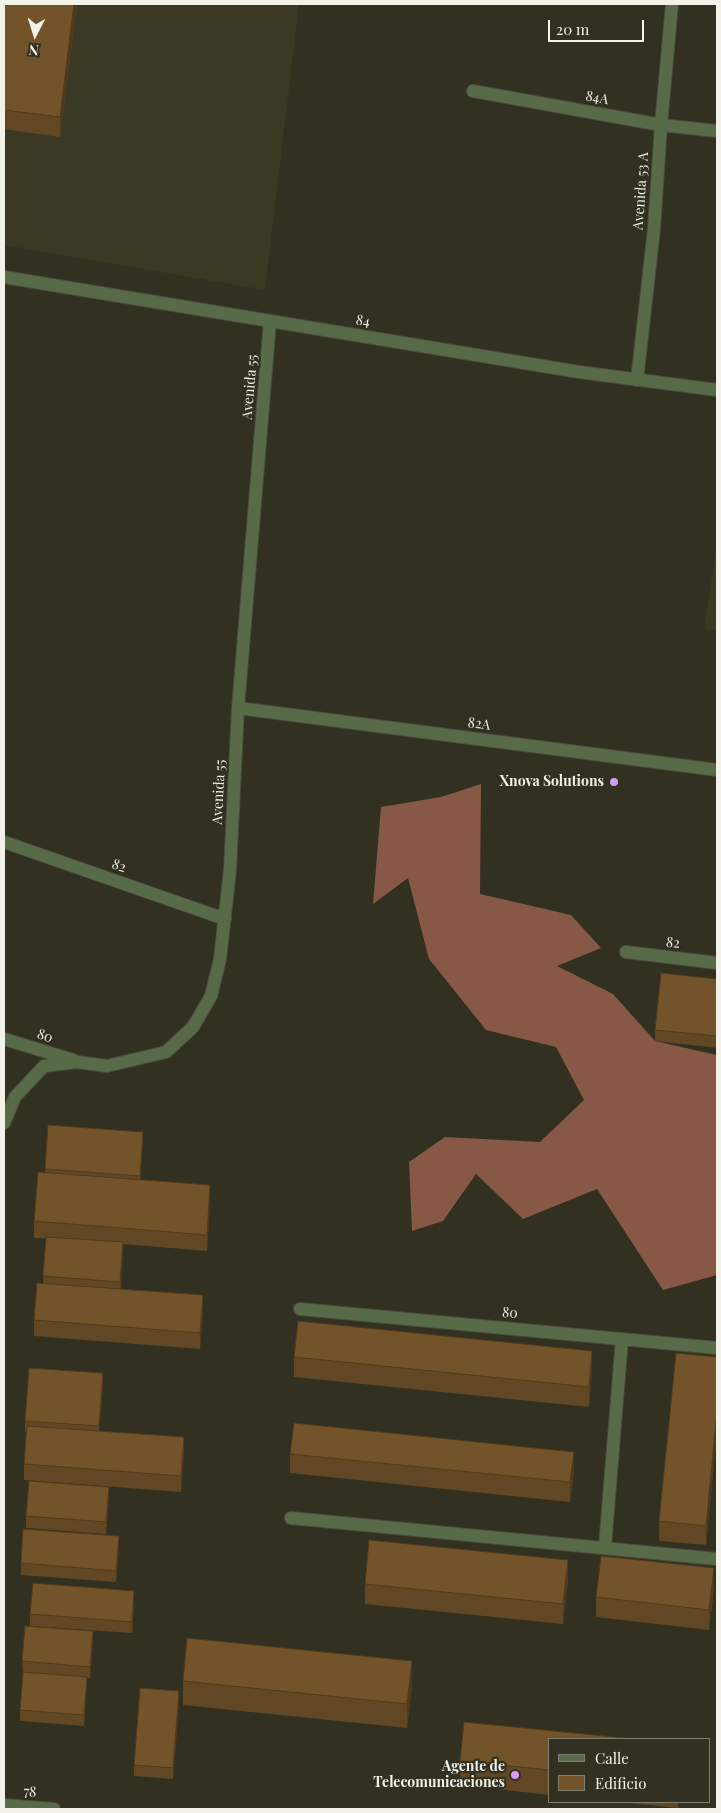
<!DOCTYPE html>
<style>
body{margin:0}
#map{position:relative;width:721px;height:1813px;overflow:hidden;background:#313021;font-family:"Playfair Display",serif}
canvas{display:block}
.frame{position:absolute;inset:0;border:5px solid #f3f2e9;pointer-events:none}
.legend{position:absolute;left:548px;top:1738px;width:162px;height:65px;box-sizing:border-box;background:#313021;border:1px solid #7f7e71;margin:0;padding:6px 9px;list-style:none;font-size:15px;color:#f3f2e9}
.legend li{display:flex;align-items:center;gap:10px;height:25px}
.legend b{width:25px;border:1px solid #7f7e71}
.north{position:absolute;left:10px;top:10px;width:50px;height:50px;-webkit-text-stroke:4px #313021;paint-order:stroke;rotate:185deg;font-size:14px;font-weight:700;line-height:20px;text-align:center;color:#f3f2e9}
.north::after{content:'';display:block;margin:auto;width:18px;height:22px;background:#f3f2e9;clip-path:polygon(50% 0,100% 100%,50% 72%,0 100%)}
.scale{position:absolute;left:548px;top:20px;width:96px;height:22px;box-sizing:border-box;border:2px solid #f3f2e9;border-top:0;padding-left:6px;font-size:15px;line-height:18px;white-space:nowrap;color:#f3f2e9;-webkit-text-stroke:4px #313021;paint-order:stroke}
</style>
<div id="map">
<canvas width="721" height="1813"></canvas>
<div class="frame"></div>
<ul class="legend">
<li><b style="height:6px;background:#586b48"></b>Calle</li>
<li><b style="height:14px;background:#72532a"></b>Edificio</li>
</ul>
<div class="north">N</div>
<div class="scale">20 m</div>
</div>
<script>
const g = document.querySelector('canvas').getContext('2d');
g.lineJoin = 'round';
function fill(path, color) { g.fillStyle = color; g.fill(path, 'evenodd'); }
const toPath = rows => new Path2D(rows.map(r => 'M' + r).join(''));
function stroke(path, color, width, dash) { g.strokeStyle = color; g.lineWidth = width; g.lineCap = dash ? 'butt' : 'round'; g.setLineDash(dash || []); g.stroke(path); }
function drawText(font, color, halo, rows, align = 'center') {
  g.font = font + ' "Playfair Display",serif'; g.lineWidth = 4.5; g.setLineDash([]); g.textBaseline = 'middle'; g.strokeStyle = halo; g.fillStyle = color; for (const [text, x, y, turn = 0] of rows) {
    g.save(); g.translate(x, y); g.rotate((+turn || 0) * Math.PI / 180); g.textAlign = isNaN(turn) ? turn : align; if (halo) g.strokeText(text, 0, 0); g.fillText(text, 0, 0); g.restore();
  }
}
fill(toPath([
 [4,4,299,4,265,290,4,245],
 [717,543,717,631,704,629]
]), '#3b3923');
fill(toPath([
 [481,784,480,894,571,915,601,948,557,966,613,994,655,1041,717,1055,717,1275,663,1290,597,1189,523,1219,476,1174,443,1221,412,1231,409,1162,445,1137,540,1142,584,1100,556,1047,486,1030,429,959,408,878,373,904,381,807,441,797]
]), '#885846');
const street = toPath([
 [473,91,661,125,717,131],
 [4,277,579,372,717,390],
 [637,380,654,229,661,125,672,4],
 [238,708,717,770],
 [4,842,225,919],
 [626,952,717,963],
 [4,1039,73,1060],
 [4,1123,15,1097,44,1066,77,1062,107,1066,166,1052,193,1027,211,996,220,959,230,870,238,708,270,321],
 [300,1309,717,1348],
 [291,1518,717,1559],
 [605,1546,622,1339],
 [4,1805,54,1809]
]);
stroke(street, '#4c4b3d', 14);
stroke(street, '#586b48', 12);
fill(toPath([
 [4,4,77,4,60,137,4,129],
 [717,979,717,1048,655,1041,655,1030],
 [143,1143,140,1180,210,1201,207,1251,123,1244,121,1289,203,1311,200,1349,34,1336,34,1320,43,1283,46,1238,34,1238,34,1221,45,1173,45,1169],
 [294,1357,592,1370,589,1407,294,1377],
 [717,1357,717,1432,706,1545,659,1541,659,1521],
 [103,1385,99,1431,184,1453,181,1492,24,1480,24,1464,26,1433,25,1432,25,1421],
 [290,1454,574,1472,570,1502,290,1473],
 [109,1499,106,1534,26,1528,26,1516],
 [119,1548,116,1582,21,1575,21,1563],
 [568,1580,563,1624,365,1604,365,1584],
 [714,1588,709,1630,596,1617,596,1597],
 [134,1602,132,1633,30,1626,30,1614],
 [93,1643,90,1678,87,1678,84,1726,20,1721,20,1710,23,1673,22,1661],
 [183,1681,412,1686,407,1728,183,1705],
 [179,1703,173,1779,134,1776,134,1765],
 [550,1739,550,1795,460,1785,460,1761],
 [619,1802,678,1802,678,1808]
]), '#624724');
fill(toPath([
 [74,4,77,4,60,137,60,117],
 [143,1132,143,1143,140,1187,140,1176],
 [210,1185,210,1201,207,1251,207,1235],
 [123,1242,123,1254,120,1293,120,1282],
 [203,1295,203,1311,200,1349,200,1333],
 [592,1351,592,1370,589,1407,589,1387],
 [103,1373,103,1385,99,1438,99,1426],
 [717,1412,717,1432,706,1545,706,1526],
 [184,1437,184,1453,181,1492,181,1476],
 [574,1452,574,1472,570,1502,570,1482],
 [109,1487,109,1499,106,1534,106,1522],
 [119,1536,119,1548,116,1582,116,1571],
 [568,1560,568,1580,563,1624,563,1604],
 [714,1568,714,1588,709,1630,709,1610],
 [134,1591,134,1602,132,1633,132,1622],
 [93,1631,93,1643,90,1678,90,1667],
 [412,1661,412,1686,407,1728,407,1704],
 [87,1677,87,1688,84,1726,84,1715],
 [179,1691,179,1703,173,1779,173,1768]
]), '#503a1d');
const building = toPath([
 [4,4,74,4,60,117,4,110,4,4],
 [661,973,717,979,717,1036,655,1030,661,973],
 [48,1125,143,1132,140,1176,45,1169,48,1125],
 [38,1172,210,1185,207,1235,34,1221,38,1172],
 [46,1237,123,1242,120,1282,43,1276,46,1237],
 [37,1283,203,1295,200,1333,34,1320,37,1283],
 [298,1321,592,1351,589,1387,294,1357,298,1321],
 [676,1353,717,1357,717,1412,706,1526,659,1521,676,1353],
 [29,1368,103,1373,99,1426,25,1421,29,1368],
 [294,1423,574,1452,570,1482,290,1454,294,1423],
 [27,1426,184,1437,181,1476,24,1464,27,1426],
 [29,1481,109,1487,106,1522,26,1516,29,1481],
 [23,1529,119,1536,116,1571,21,1563,23,1529],
 [369,1540,568,1560,563,1604,365,1584,369,1540],
 [601,1556,714,1568,709,1610,596,1597,601,1556],
 [33,1583,134,1591,132,1622,30,1614,33,1583],
 [25,1626,93,1631,90,1667,22,1661,25,1626],
 [187,1638,412,1661,407,1704,183,1681,187,1638],
 [23,1672,87,1677,84,1715,20,1710,23,1672],
 [140,1688,179,1691,173,1768,134,1765,140,1688],
 [464,1722,634,1739,550,1739,550,1770,460,1761,464,1722]
]);
fill(building, '#72532a');
stroke(building, '#503a1d', 1);
for (const [x, y, r, color] of [
 [614,782,5,"#d69bfa"],
 [515,1775,5,"#d69bfa"]
]) { const dot = new Path2D(); dot.arc(x, y, r, 0, 2 * Math.PI); g.fillStyle = color; g.fill(dot); stroke(dot, '#313021', 2); }
drawText('14px', '#f3f2e9', '#313021', [
 ["84A",597,98,10],
 ["Avenida 53 A",641,191,-86],
 ["84",363,321,9],
 ["Avenida 55",250,387,-85],
 ["82A",479,724,7],
 ["Avenida 55",219,792,-87],
 ["82",119,866,19],
 ["82",673,943,7],
 ["80",45,1036,18],
 ["80",510,1313,5],
 ["78",30,1792,5]
]);
drawText('bold 14px', '#f3f2e9', '#313021', [
 ["Xnova Solutions",604,782],
 ["Agente de",505,1767],
 ["Telecomunicaciones",505,1783]
], 'right');
</script>
